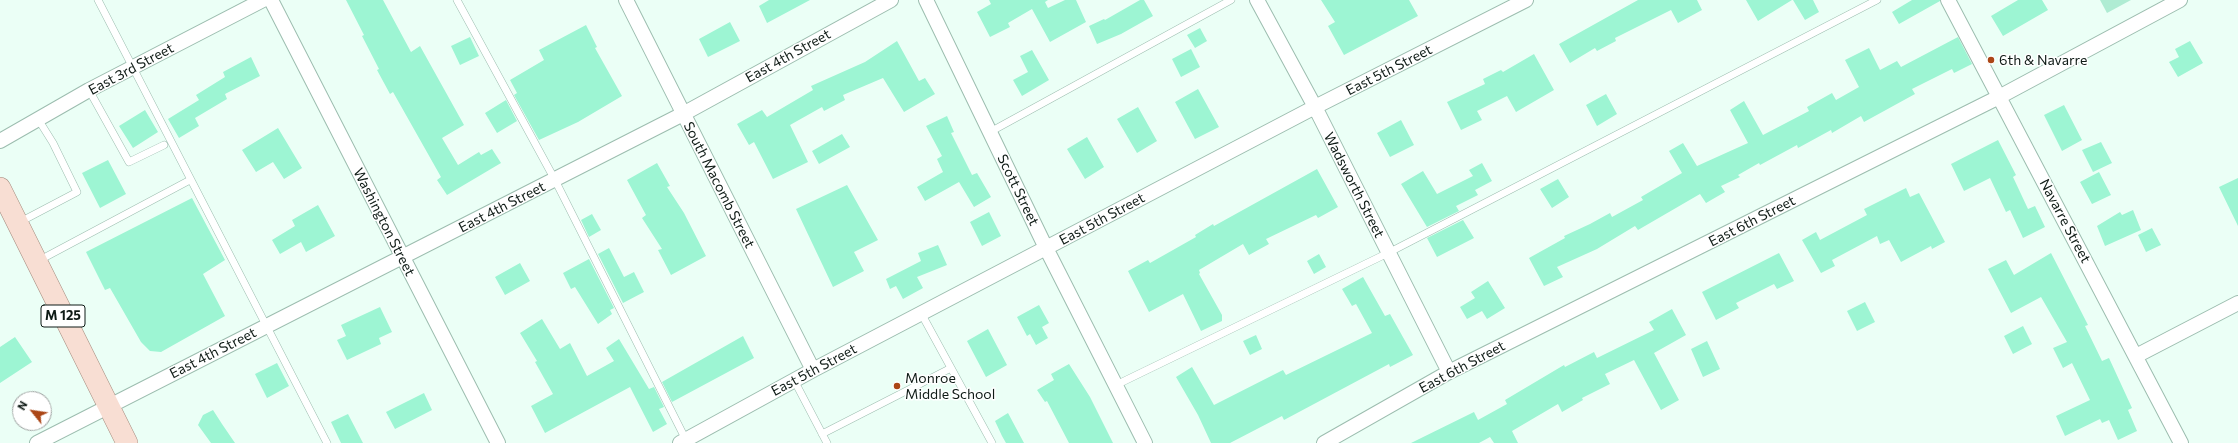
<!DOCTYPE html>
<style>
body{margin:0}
#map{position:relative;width:2238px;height:443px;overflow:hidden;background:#ebfff6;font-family:Commissioner,sans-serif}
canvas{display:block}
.north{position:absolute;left:12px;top:391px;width:40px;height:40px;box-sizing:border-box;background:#fff;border:1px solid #9fa4a2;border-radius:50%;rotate:300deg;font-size:11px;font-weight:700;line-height:16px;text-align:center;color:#0f1b16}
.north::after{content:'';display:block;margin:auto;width:14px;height:18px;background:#ab4616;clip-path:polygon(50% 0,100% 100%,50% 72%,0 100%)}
</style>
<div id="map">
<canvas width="2238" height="443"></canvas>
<div class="north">N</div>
</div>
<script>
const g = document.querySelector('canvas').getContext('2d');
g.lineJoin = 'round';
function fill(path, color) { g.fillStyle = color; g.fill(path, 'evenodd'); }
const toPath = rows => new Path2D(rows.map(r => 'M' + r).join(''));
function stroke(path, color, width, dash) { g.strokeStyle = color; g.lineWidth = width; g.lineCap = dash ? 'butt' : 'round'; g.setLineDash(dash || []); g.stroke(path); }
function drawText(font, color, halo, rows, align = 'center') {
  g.font = font + ' Commissioner,sans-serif'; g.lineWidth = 3; g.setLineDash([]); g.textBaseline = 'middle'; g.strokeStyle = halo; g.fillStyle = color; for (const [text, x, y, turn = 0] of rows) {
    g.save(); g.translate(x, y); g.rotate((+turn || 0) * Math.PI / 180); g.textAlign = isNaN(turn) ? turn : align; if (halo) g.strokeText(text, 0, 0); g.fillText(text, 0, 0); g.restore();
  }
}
fill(toPath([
 [2100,0,2131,0,2107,13]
]), '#afecd3');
fill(toPath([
 [346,0,383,0,411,52,420,46,464,125,442,138,458,165,479,152,481,155,492,149,501,163,447,195,437,180,441,177,393,92,390,94,377,70,379,69,362,36,364,35],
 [769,0,810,0,767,23,759,6],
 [989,0,1048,0,1045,2,1048,8,1065,0,1076,0,1086,22,1050,42,1032,9,1008,23,1010,27,990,37,977,12,991,4],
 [1140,0,1144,0,1153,16,1121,34,1097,44,1089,26,1104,19,1105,20],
 [1321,0,1409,0,1418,16,1344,55,1328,26,1335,22],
 [1638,0,1697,0,1702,10,1678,23,1671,10,1615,38,1616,41,1597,51,1595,48,1570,63,1559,44],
 [1746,0,1792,0,1758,21],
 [1793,0,1813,0,1819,12,1805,20],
 [1912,0,1940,0,1940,1,1899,24,1892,12],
 [2018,0,2042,0,2048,10,2003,36,1991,16],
 [730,22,740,41,708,57,699,39],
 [586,25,597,47,595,48,622,96,578,122,539,140,514,95,517,93,510,80,544,60,539,50],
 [1200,28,1207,41,1195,48,1187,35],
 [470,37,479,56,460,65,451,46],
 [1958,37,1972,64,1954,73,1952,69,1912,89,1915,94,1864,122,1861,116,1832,133,1831,130,1798,148,1797,145,1760,165,1759,163,1738,175,1740,177,1721,186,1725,192,1706,203,1700,194,1638,230,1635,226,1597,249,1557,267,1563,277,1544,286,1529,258,1565,238,1564,236,1590,224,1610,213,1612,217,1643,200,1641,197,1682,173,1669,151,1683,143,1697,166,1748,143,1730,110,1744,101,1763,135,1809,111,1807,107,1832,93,1836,100,1859,87,1845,60,1869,48,1880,70,1897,61,1901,67],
 [897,41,919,81,925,78,935,94,904,112,883,78,843,95,845,100,824,111,822,107,790,125,808,162,773,179,754,142,749,145,737,124,762,110,767,117,813,90,811,86,865,62],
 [2190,41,2203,63,2178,77,2169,62,2179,57,2175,49],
 [1191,49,1200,67,1181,77,1172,59],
 [1032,50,1049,80,1022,96,1013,80,1028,72,1020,56],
 [1534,54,1554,90,1516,112,1507,96,1477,111,1482,120,1461,130,1447,102,1485,84,1483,79,1501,70,1503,72],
 [251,57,260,76,225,94,227,99,195,118,199,126,179,138,168,119,199,100,196,95,225,77,223,72],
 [1198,89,1219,127,1195,139,1175,102],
 [1606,94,1617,114,1597,126,1586,105],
 [506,100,517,121,497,133,485,113],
 [2064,105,2082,140,2062,151,2044,115],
 [1138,107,1157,141,1137,153,1117,119],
 [145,110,158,132,133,148,119,126],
 [947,116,954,132,951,133,972,175,977,173,991,197,974,207,959,182,925,201,917,187,943,172,937,159,942,156,926,126],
 [1401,120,1414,145,1390,157,1377,133],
 [278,128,302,168,284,179,273,162,256,172,242,150],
 [842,134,850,147,819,164,812,151],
 [1087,137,1104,167,1085,179,1067,149],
 [1998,140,2016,175,2013,177,2028,209,2035,206,2045,227,2023,238,2010,210,2006,212,1990,178,1964,191,1951,164],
 [2101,142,2112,163,2093,172,2082,150],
 [108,160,126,194,100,208,82,173],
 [657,163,670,186,667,187,684,213,706,256,671,275,658,250,662,249,642,218,646,215,627,180],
 [1482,163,1492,181,1475,190,1478,195,1456,206,1459,211,1427,227,1401,184,1423,171,1437,194,1473,176,1469,170],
 [1317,169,1338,207,1318,218,1316,215,1266,239,1269,244,1249,255,1243,244,1199,270,1200,273,1199,274,1222,315,1222,321,1201,331,1183,294,1149,312,1128,271,1148,260,1150,263,1196,237,1195,235,1213,224,1214,226],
 [2099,172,2111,195,2092,204,2080,182],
 [2238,178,2238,226,2219,187],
 [1558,179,1569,197,1552,208,1540,189],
 [847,185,878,240,854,252,864,271,833,287,796,209],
 [1906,188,1910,197,1919,193,1945,242,1932,249,1931,246,1901,262,1889,240,1880,244,1877,236,1832,260,1835,266,1821,273,1802,240,1816,232,1820,240,1867,215,1864,209],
 [192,198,225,260,203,274,225,316,161,352,150,351,141,342,110,288,105,290,86,252],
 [318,205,335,236,306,252,301,242,280,254,272,240,295,226,292,220],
 [2133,210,2141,230,2105,246,2097,226,2120,212,2122,215],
 [989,212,1001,236,982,246,970,222],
 [592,214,601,230,589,237,581,220],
 [1463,220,1474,238,1437,257,1427,238],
 [2152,228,2161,245,2146,252,2138,235],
 [938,245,947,265,917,277,923,288,903,299,896,286,890,289,886,279,921,261,918,253],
 [609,248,624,277,634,272,644,292,623,303,598,254],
 [1779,253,1794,281,1777,289,1774,284,1736,303,1739,308,1716,320,1702,292],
 [2051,253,2088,325,2085,326,2102,361,2109,358,2132,408,2128,410,2137,431,2118,440,2109,420,2102,423,2100,419,2065,436,2056,416,2090,400,2072,363,2063,368,2053,348,2067,342,2041,297,2011,313,1988,269,2006,260,2014,275],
 [1319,254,1326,267,1314,274,1307,261],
 [589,259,614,308,610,310,612,314,598,324,575,287,571,289,563,273],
 [520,263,530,281,505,295,495,277],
 [1363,277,1385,316,1390,314,1413,355,1390,367,1389,364,1284,420,1282,416,1230,443,1211,443,1198,415,1176,377,1192,367,1214,405,1283,370,1286,375,1372,333,1356,304,1352,306,1342,289],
 [1488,281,1505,308,1487,319,1482,311,1467,319,1460,307,1475,298,1471,292],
 [1865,302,1875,322,1857,331,1847,311],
 [1039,305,1049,323,1042,327,1048,338,1036,345,1030,334,1027,336,1017,317],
 [380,307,392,332,379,338,381,344,347,360,337,340,346,336,341,325],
 [1672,309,1686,335,1654,353,1679,400,1661,410,1634,360,1605,374,1610,384,1582,398,1583,400,1562,412,1558,404,1512,431,1518,443,1494,443,1490,437,1479,443,1411,443,1474,412,1478,420,1507,404,1505,400,1564,365,1565,367,1594,352,1597,358,1654,330,1649,322],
 [542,319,560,349,570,343,587,376,614,361,606,348,619,339,649,389,654,387,664,407,659,409,667,424,653,432,630,387,545,433,531,406,553,394,535,362,537,361,520,333],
 [2023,326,2032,344,2013,354,2004,336],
 [988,329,1007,365,986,377,967,341],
 [1256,335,1262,349,1250,355,1243,341],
 [743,336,754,358,672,402,662,382],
 [15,337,32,362,0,383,0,347],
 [1707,341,1720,369,1703,377,1691,349],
 [277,363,289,386,267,398,255,374],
 [1069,364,1090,397,1113,443,1069,443,1047,401,1045,402,1037,390,1054,380,1051,374],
 [424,393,432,410,395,429,386,412],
 [213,410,222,424,235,443,211,443,198,425,203,415],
 [1008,413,1024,443,1006,443,1002,436,995,421],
 [348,414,363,443,341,443,331,422]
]), '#9df5d3');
const lane = toPath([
 [98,0,327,443],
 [457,0,555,180,686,440],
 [89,90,129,162,164,145],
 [990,132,1231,0],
 [18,223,77,192,53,143,38,119],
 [38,261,190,180],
 [921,313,992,443],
 [794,380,827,443],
 [1116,385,1388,253,1877,0],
 [822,434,951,368]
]);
const street = toPath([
 [271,0,498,443],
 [626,0,813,370],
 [926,0,1046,248,1145,443],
 [1257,0,1315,107,1449,372],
 [1948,0,2181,443],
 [0,141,89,90,263,0],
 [2136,356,2238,303],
 [37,443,683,114,891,0],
 [680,443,813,370,1315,107,1526,0],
 [1324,443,1449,372,1999,97,2180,0]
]);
const primary = toPath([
 [0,188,127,443]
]);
stroke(lane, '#9cbdaf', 8);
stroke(street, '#9cbdaf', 16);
stroke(primary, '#a48b7e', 22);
stroke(lane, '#fff', 7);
stroke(street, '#fff', 14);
stroke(primary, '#f8ded3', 21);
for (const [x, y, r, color] of [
 [1991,60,4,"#ab4616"],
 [897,386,4,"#ab4616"]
]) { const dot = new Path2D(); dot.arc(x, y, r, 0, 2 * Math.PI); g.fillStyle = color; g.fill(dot); stroke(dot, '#fff', 1.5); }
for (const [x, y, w] of [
 [63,316,44]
]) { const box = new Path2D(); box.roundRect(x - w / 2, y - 11, w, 22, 3); g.fillStyle = '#fff'; g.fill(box); stroke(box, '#0f1b16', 1); }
drawText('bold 13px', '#0f1b16', null, [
 ["M 125",63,316]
]);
drawText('14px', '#0f1b16', '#fff', [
 ["East 4th Street",788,56,-29],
 ["East 3rd Street",131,69,-28],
 ["East 5th Street",1389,70,-27],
 ["South Macomb Street",719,185,63],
 ["Wadsworth Street",1354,185,63],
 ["Scott Street",1018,190,64],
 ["East 4th Street",502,207,-27],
 ["East 5th Street",1102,219,-28],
 ["East 6th Street",1752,221,-27],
 ["Navarre Street",2065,221,62],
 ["Washington Street",384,222,63],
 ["East 4th Street",213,353,-27],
 ["East 6th Street",1462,367,-28],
 ["East 5th Street",814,370,-28]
]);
drawText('14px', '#0f1b16', '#fff', [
 ["6th & Navarre",1999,60],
 ["Monroe",905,378],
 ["Middle School",905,394]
], 'left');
</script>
